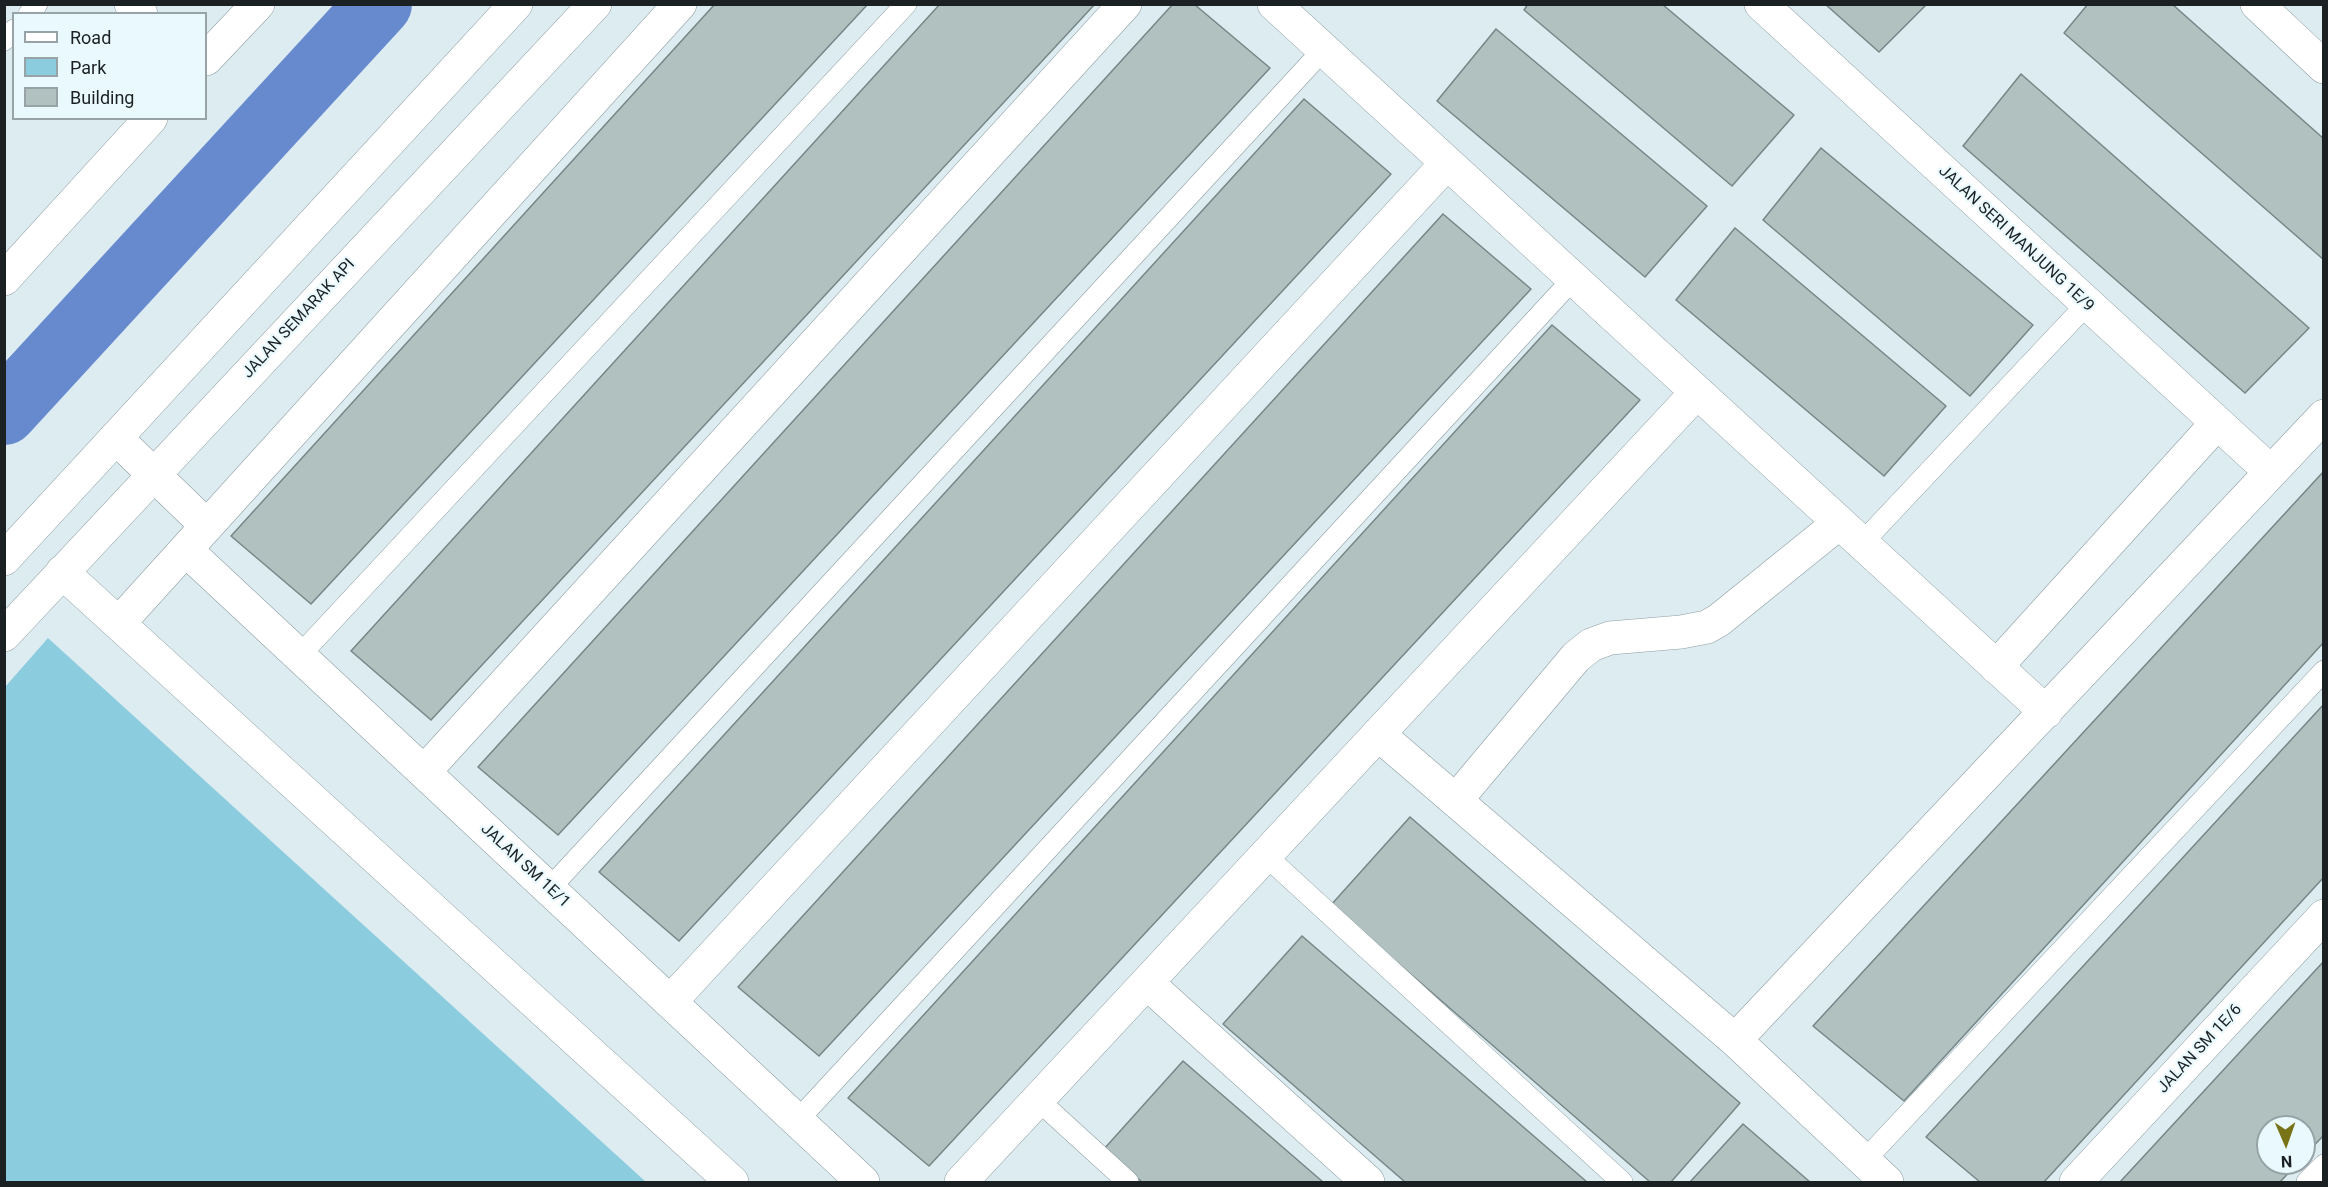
<!DOCTYPE html>
<style>
body{margin:0}
#map{position:relative;width:2328px;height:1187px;overflow:hidden;background:#dcecf1;font-family:Roboto,sans-serif}
canvas{display:block}
.frame{position:absolute;inset:0;border:6px solid #1b2122;pointer-events:none}
.legend{position:absolute;left:12px;top:12px;width:195px;height:108px;box-sizing:border-box;background:#e9f9fe;border:2px solid #97a3a6;margin:0;padding:8px 10px;list-style:none;font-size:18px;color:#1b2122}
.legend li{display:flex;align-items:center;gap:12px;height:30px}
.legend b{width:30px;border:2px solid #97a3a6}
.north{position:absolute;left:2256px;top:1115px;width:60px;height:60px;box-sizing:border-box;background:#e9f9fe;border:2px solid #97a3a6;border-radius:50%;rotate:178deg;font-size:16px;font-weight:700;line-height:24px;text-align:center;color:#1b2122}
.north::after{content:'';display:block;margin:auto;width:21px;height:27px;background:#787316;clip-path:polygon(50% 0,100% 100%,50% 72%,0 100%)}
</style>
<div id="map">
<canvas width="2328" height="1187"></canvas>
<div class="frame"></div>
<ul class="legend">
<li><b style="height:8px;background:#fff"></b>Road</li>
<li><b style="height:16px;background:#8cccdf"></b>Park</li>
<li><b style="height:16px;background:#b0c1c0"></b>Building</li>
</ul>
<div class="north">N</div>
</div>
<script>
const g = document.querySelector('canvas').getContext('2d');
g.lineJoin = 'round';
function fill(path, color) { g.fillStyle = color; g.fill(path, 'evenodd'); }
const toPath = rows => new Path2D(rows.map(r => 'M' + r).join(''));
function stroke(path, color, width, dash) { g.strokeStyle = color; g.lineWidth = width; g.lineCap = dash ? 'butt' : 'round'; g.setLineDash(dash || []); g.stroke(path); }
function drawText(font, color, halo, rows, align = 'center') {
  g.font = font + ' Roboto,sans-serif'; g.lineWidth = 4.5; g.setLineDash([]); g.textBaseline = 'middle'; g.strokeStyle = halo; g.fillStyle = color; for (const [text, x, y, turn = 0] of rows) {
    g.save(); g.translate(x, y); g.rotate((+turn || 0) * Math.PI / 180); g.textAlign = isNaN(turn) ? turn : align; if (halo) g.strokeText(text, 0, 0); g.fillText(text, 0, 0); g.restore();
  }
}
fill(toPath([
 [48,638,646,1182,5,1182,5,687]
]), '#8cccdf');
stroke(toPath([
 [4,412,379,4]
]), '#6789ce', 66);
const building = toPath([
 [715,4,868,4,311,604,231,536,715,4],
 [940,4,1095,4,431,720,351,651,940,4],
 [1173,4,1194,4,1270,68,558,835,478,767,1173,4],
 [1528,4,1662,4,1794,115,1732,186,1524,10,1528,4],
 [1825,4,1927,4,1879,52,1825,4],
 [2088,4,2172,4,2324,139,2324,260,2064,33,2088,4],
 [1496,29,1707,206,1645,277,1437,101,1496,29],
 [2021,74,2309,328,2245,393,1963,146,2021,74],
 [1304,99,1391,174,679,941,599,872,1304,99],
 [1821,148,2033,325,1970,396,1763,220,1821,148],
 [1443,214,1531,289,819,1056,738,987,1443,214],
 [1735,228,1946,406,1884,476,1676,300,1735,228],
 [1552,325,1640,400,929,1166,848,1098,1552,325],
 [2324,471,2324,642,1904,1101,1813,1026,2324,471],
 [2324,704,2324,877,2044,1182,1980,1182,1926,1137,2324,704],
 [1410,817,1740,1103,1671,1182,1650,1182,1331,905,1410,817],
 [1302,936,1587,1182,1405,1182,1223,1024,1302,936],
 [2324,961,2324,1135,2304,1156,2304,1127,2268,1127,2268,1163,2298,1163,2280,1182,2120,1182,2324,961],
 [1183,1061,1323,1182,1142,1182,1104,1149,1183,1061],
 [1743,1124,1810,1182,1690,1182,1743,1124]
]);
fill(building, '#b0c1c0');
stroke(building, '#768686', 1.5);
const lane = toPath([
 [29,14,37,4],
 [4,40,14,30],
 [1862,543,2087,304],
 [299,656,906,4],
 [1266,856,1622,1182],
 [549,889,1324,49],
 [1038,1100,1128,1182],
 [797,1121,1573,279],
 [1864,1161,2324,671],
 [2307,1182,2324,1165]
]);
const street = toPath([
 [131,4,141,14],
 [1274,4,2046,712],
 [1761,4,2271,472],
 [2257,4,2324,67],
 [206,59,258,4],
 [4,279,151,118],
 [116,438,207,526],
 [186,550,863,1182],
 [119,623,680,4],
 [1996,667,2217,423],
 [1378,734,1735,1040,1887,1182],
 [424,772,1125,4],
 [1456,800,1576,657,1591,645,1610,638,1681,632,1707,627,1719,620,1839,523],
 [1147,983,1368,1182],
 [670,1002,1447,163],
 [1735,1040,2324,416],
 [961,1182,1697,392],
 [2076,1182,2324,916]
]);
const secondary = toPath([
 [4,559,516,4],
 [62,572,732,1182],
 [4,635,595,4]
]);
stroke(lane, '#8e9da2', 22);
stroke(street, '#8e9da2', 34);
stroke(secondary, '#8e9da2', 34);
stroke(lane, '#fff', 21);
stroke(street, '#fff', 33);
stroke(secondary, '#fff', 33);
drawText('16px', '#1b2122', '#e9f9fe', [
 ["JALAN SERI MANJUNG 1E/9",2016,239,43],
 ["JALAN SEMARAK API",299,319,-47],
 ["JALAN SM 1E/1",525,866,43],
 ["JALAN SM 1E/6",2200,1049,-47]
]);
</script>
